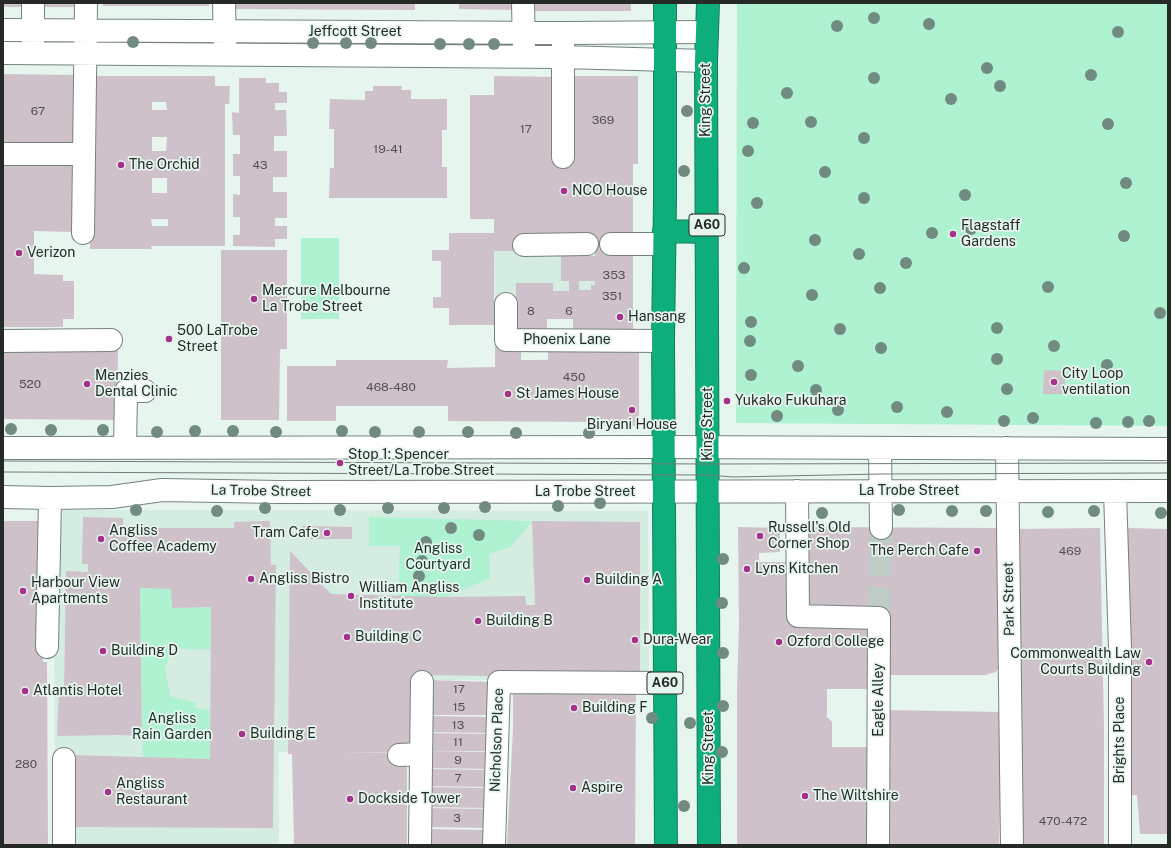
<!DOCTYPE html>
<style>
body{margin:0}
#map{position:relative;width:1171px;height:848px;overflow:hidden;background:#e6f5ed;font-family:"Public Sans",sans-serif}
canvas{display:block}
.frame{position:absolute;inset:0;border:4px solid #252a27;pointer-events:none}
</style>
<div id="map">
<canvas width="1171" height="848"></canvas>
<div class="frame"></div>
</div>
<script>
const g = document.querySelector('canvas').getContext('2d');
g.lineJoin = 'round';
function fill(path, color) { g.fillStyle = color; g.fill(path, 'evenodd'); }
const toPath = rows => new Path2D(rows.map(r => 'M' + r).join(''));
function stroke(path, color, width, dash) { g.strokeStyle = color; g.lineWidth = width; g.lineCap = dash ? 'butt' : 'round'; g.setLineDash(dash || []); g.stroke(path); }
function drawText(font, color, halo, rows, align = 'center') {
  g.font = font + ' "Public Sans",sans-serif'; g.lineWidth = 3.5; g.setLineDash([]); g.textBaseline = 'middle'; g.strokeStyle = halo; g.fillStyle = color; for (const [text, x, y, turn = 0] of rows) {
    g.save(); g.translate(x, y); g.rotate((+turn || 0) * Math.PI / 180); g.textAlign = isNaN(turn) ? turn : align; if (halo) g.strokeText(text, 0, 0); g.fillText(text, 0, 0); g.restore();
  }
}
fill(toPath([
 [494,251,633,251,633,302,495,302],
 [54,510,648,511,649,681,420,680,420,752,278,752,279,845,55,845]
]), '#d5ece0');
fill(toPath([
 [737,3,1168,3,1168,426,736,423],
 [301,238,339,238,339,319,301,319],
 [369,517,532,521,511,547,489,554,490,578,446,597,398,596,400,546,369,546],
 [140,588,171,589,172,608,211,607,210,650,172,648,165,669,170,696,196,703,195,708,210,710,210,759,143,757]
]), '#aff2d1');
fill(toPath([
 [3,3,22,3,22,7,3,7],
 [38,3,80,3,80,7,38,7],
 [103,3,209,3,209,6,103,6],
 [230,3,415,3,415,10,230,9],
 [459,3,516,3,516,10,459,9],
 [528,3,631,3,631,11,528,11],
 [3,74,74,75,73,149,3,148],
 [90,76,215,76,215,86,230,86,229,104,225,104,225,246,151,246,152,249,90,249],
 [152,102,166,102,167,110,152,110],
 [152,137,167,137,166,151,152,151],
 [152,178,167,178,167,193,152,193],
 [151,219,168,219,168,226,152,226],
 [494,76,558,77,567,76,638,76,638,164,633,164,633,334,573,333,573,319,547,319,547,334,516,334,516,283,553,283,553,291,569,291,569,281,561,281,561,256,595,256,595,251,494,251,494,325,449,325,449,308,433,308,433,297,441,297,441,261,432,261,432,250,449,250,449,233,494,233,494,219,470,219,470,95,494,95],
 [579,281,595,281,595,285,591,285,591,290,579,290],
 [239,78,266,78,266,83,279,83,279,92,287,92,287,103,275,103,275,110,286,110,287,136,274,136,274,151,287,151,287,177,273,177,273,192,287,192,287,218,275,218,275,226,287,226,287,239,275,239,275,247,233,246,233,235,240,235,240,217,233,217,233,194,240,195,240,176,233,176,233,154,240,154,240,135,233,135,232,112,239,113],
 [373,86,402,86,401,90,411,90,411,99,447,99,447,130,442,130,442,167,447,167,447,198,329,198,330,168,334,168,334,129,329,129,330,99,365,100,365,91,373,91],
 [3,161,74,162,74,232,34,231,34,274,63,275,63,281,74,281,74,319,63,319,63,327,3,327],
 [221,250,287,250,287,349,280,349,279,420,221,420],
 [495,347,521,347,521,360,548,360,548,351,639,348,639,419,637,419,637,426,605,426,605,423,600,422,448,421,448,406,336,406,336,421,287,421,287,366,336,366,336,360,448,360,447,368,495,367],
 [3,349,118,350,117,420,3,419],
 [1044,370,1065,371,1065,394,1043,394],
 [83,517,123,518,123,528,234,528,234,522,270,521,271,565,276,565,273,828,72,827,72,755,210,759,211,607,172,608,171,589,140,588,142,736,118,735,57,736,59,693,64,693,66,571,88,572,88,564,82,564],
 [3,521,42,521,43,662,47,662,48,845,3,845],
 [532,521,640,522,640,678,418,675,417,751,342,753,407,752,407,845,294,845,292,754,288,754,290,551,331,594,446,597,525,596,526,605,535,605],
 [302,526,352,527,352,539,302,539],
 [738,527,780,528,780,552,759,553,759,562,792,562,793,625,871,625,871,689,827,689,827,717,832,722,832,747,873,747,873,845,737,845,737,689,739,625],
 [805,527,1001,528,1002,662,996,672,985,675,887,675,886,609,806,609],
 [1100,528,1104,728,1104,845,1020,845,1016,529],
 [1127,528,1168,529,1168,834,1140,834,1137,795,1131,795],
 [426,680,492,682,491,715,426,715],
 [513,686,636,687,635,845,507,845,513,729],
 [885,710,1002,712,999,845,883,845],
 [426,716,491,717,491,733,426,732],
 [426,733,490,734,490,751,426,751],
 [425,751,490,752,490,769,425,768],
 [425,769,490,770,490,787,425,786],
 [425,787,490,788,489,808,425,807],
 [425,808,490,809,489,828,424,827],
 [424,829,489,830,489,845,424,845]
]), '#cfc1ca');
stroke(toPath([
 [879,609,881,528]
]), '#bfccc5', 22, [22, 11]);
const minor = toPath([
 [224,3,225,46],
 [523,3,524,47],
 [3,30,563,33,707,32],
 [33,44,33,3],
 [3,53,563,57,706,61],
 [3,154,84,154],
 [563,157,563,42],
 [83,233,86,3],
 [611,244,664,244],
 [524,245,587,244],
 [506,304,506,340,663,341],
 [3,341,111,340],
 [3,448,663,447,1168,449],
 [125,448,126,391,145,391],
 [880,448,881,528],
 [1007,448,1012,845],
 [797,491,798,616,879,618,878,845],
 [1115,491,1120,649,1120,845],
 [3,497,50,498,112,497,162,490,279,492,1168,491],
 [47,647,50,498],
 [399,755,421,754],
 [64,759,64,845],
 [420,845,422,682],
 [494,845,499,682,665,683]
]);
const highway = toPath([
 [665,3,665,201,663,341,666,845],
 [708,3,706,61,709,845],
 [664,231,707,232]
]);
stroke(minor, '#75837c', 24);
stroke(highway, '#15805e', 24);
stroke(minor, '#fff', 22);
stroke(highway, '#0dae7b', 22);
stroke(toPath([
 [3,461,708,464,1168,463],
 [3,472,708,475,733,477,880,474,1168,473]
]), '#737c77', 1);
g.fillStyle = '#728b80';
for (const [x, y] of [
 [874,18],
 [929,24],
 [837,26],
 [1118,32],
 [133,42],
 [313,43],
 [346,43],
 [371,43],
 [440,44],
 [469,44],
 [494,44],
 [987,68],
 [1091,75],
 [874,78],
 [1000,86],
 [787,93],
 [951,99],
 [687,111],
 [811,122],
 [753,123],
 [1108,124],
 [864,138],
 [748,151],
 [684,171],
 [825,172],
 [1126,183],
 [965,195],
 [864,198],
 [757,203],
 [971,229],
 [932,233],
 [1124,236],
 [815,240],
 [859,254],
 [906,263],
 [744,268],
 [1048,287],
 [880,288],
 [812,295],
 [1160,313],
 [751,322],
 [997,328],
 [840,329],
 [750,341],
 [1054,346],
 [881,348],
 [997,359],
 [1107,365],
 [798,366],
 [751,375],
 [1007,389],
 [816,390],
 [897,407],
 [838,410],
 [947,412],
 [777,416],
 [1033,418],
 [1004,421],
 [1149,421],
 [1128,422],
 [1096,423],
 [11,429],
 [51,430],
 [103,430],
 [195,431],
 [233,431],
 [342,431],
 [157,432],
 [276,432],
 [375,432],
 [419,432],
 [468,432],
 [516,433],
 [589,433],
 [600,503],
 [558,506],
 [485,507],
 [265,508],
 [388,508],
 [444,508],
 [136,510],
 [340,510],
 [899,510],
 [217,511],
 [952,511],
 [986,511],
 [1094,511],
 [1048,512],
 [822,513],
 [1161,513],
 [451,528],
 [479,535],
 [426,542],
 [723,559],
 [422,561],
 [419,576],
 [722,603],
 [723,653],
 [723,706],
 [652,718],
 [690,723],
 [722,752],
 [684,806]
]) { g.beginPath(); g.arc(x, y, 6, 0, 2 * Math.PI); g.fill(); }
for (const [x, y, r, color] of [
 [121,165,4,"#a5318a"],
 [564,191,4,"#a5318a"],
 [953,234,4,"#a5318a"],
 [19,253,4,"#a5318a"],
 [254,299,4,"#a5318a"],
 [620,317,4,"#a5318a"],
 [169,339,4,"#a5318a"],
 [1054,382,4,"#a5318a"],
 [87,384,4,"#a5318a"],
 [508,394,4,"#a5318a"],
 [727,401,4,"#a5318a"],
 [632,410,4,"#a5318a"],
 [340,463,4,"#a5318a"],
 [327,533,4,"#a5318a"],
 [760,536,4,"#a5318a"],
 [101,539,4,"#a5318a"],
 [977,551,4,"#a5318a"],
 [747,569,4,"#a5318a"],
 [251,579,4,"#a5318a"],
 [587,580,4,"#a5318a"],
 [23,591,4,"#a5318a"],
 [351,596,4,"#a5318a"],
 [478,621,4,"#a5318a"],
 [347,637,4,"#a5318a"],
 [635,640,4,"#a5318a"],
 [779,642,4,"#a5318a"],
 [103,651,4,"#a5318a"],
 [1149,662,4,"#a5318a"],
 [25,691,4,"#a5318a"],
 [574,708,4,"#a5318a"],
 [242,734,4,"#a5318a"],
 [573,788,4,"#a5318a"],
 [108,792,4,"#a5318a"],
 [805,796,4,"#a5318a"],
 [350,799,4,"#a5318a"]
]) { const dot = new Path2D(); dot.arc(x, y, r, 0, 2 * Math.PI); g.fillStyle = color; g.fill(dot); stroke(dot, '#e6f5ed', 1.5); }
drawText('12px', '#505050', null, [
 ["67",38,111],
 ["369",603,120],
 ["17",526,129],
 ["19-41",388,149],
 ["43",260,165],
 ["353",614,275],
 ["351",612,296],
 ["8",531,311],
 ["6",569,311],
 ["450",574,377],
 ["520",30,384],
 ["468-480",391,387],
 ["469",1070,551],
 ["17",459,689],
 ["15",459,707],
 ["13",458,725],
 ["11",458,742],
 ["9",458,760],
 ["280",26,764],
 ["7",458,778],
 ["3",457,818],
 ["470-472",1063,821]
]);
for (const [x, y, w] of [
 [707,225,36],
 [665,683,36]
]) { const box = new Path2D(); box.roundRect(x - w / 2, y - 11, w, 22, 3); g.fillStyle = '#e6f5ed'; g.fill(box); stroke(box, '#252a27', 1); }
drawText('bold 13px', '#252a27', null, [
 ["A60",707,225],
 ["A60",665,683]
]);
drawText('14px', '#252a27', '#e6f5ed', [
 ["Jeffcott Street",355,32],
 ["King Street",706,100,-90],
 ["Phoenix Lane",567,340],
 ["King Street",708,424,-90],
 ["La Trobe Street",261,491,1],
 ["La Trobe Street",909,491],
 ["La Trobe Street",585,492],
 ["Park Street",1009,599,-91],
 ["Eagle Alley",879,700,-90],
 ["Nicholson Place",497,740,-88],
 ["Brights Place",1120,740,-90],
 ["King Street",709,748,-90]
]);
drawText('14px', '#252a27', '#e6f5ed', [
 ["The Orchid",129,165],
 ["NCO House",572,191],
 ["Flagstaff",961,226],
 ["Gardens",961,242],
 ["Verizon",27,253],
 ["Mercure Melbourne",262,291],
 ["La Trobe Street",262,307],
 ["Hansang",628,317],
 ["500 LaTrobe",177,331],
 ["Street",177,347],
 ["City Loop",1062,374],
 ["ventilation",1062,390],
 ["Menzies",95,376],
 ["Dental Clinic",95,392],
 ["St James House",516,394],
 ["Yukako Fukuhara",735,401],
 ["Biryani House",632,425,"center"],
 ["Stop 1: Spencer",348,455],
 ["Street/La Trobe Street",348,471],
 ["Russell's Old",768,528],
 ["Corner Shop",768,544],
 ["Angliss",109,531],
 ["Coffee Academy",109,547],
 ["Tram Cafe",319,533,"right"],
 ["The Perch Cafe",969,551,"right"],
 ["Lyns Kitchen",755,569],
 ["Angliss Bistro",259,579],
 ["Building A",595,580],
 ["Harbour View",31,583],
 ["Apartments",31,599],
 ["William Angliss",359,588],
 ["Institute",359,604],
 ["Building B",486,621],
 ["Building C",355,637],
 ["Dura-Wear",643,640],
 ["Ozford College",787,642],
 ["Building D",111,651],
 ["Commonwealth Law",1141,654,"right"],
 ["Courts Building",1141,670,"right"],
 ["Atlantis Hotel",33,691],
 ["Building F",582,708],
 ["Building E",250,734],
 ["Angliss",116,784],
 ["Restaurant",116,800],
 ["Aspire",581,788],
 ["The Wiltshire",813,796],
 ["Dockside Tower",358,799]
], 'left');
drawText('14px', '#133426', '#e6f5ed', [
 ["Angliss",438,549],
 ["Courtyard",438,565],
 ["Angliss",172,719],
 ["Rain Garden",172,735]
]);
</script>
